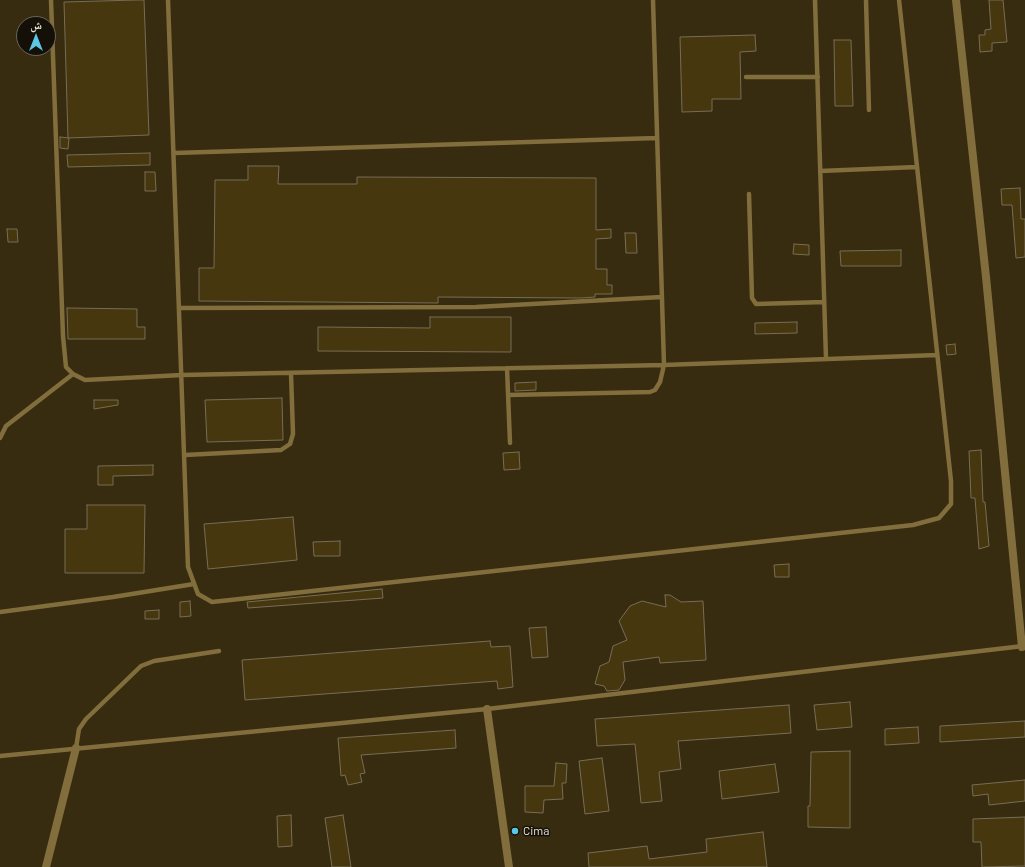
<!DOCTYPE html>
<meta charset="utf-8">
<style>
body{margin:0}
#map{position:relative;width:1025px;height:867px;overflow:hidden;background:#2f2612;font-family:Barlow,"Noto Naskh Arabic",sans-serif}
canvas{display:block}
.north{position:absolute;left:16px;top:16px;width:40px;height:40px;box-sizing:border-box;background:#141007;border:1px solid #6a665b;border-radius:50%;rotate:0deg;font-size:11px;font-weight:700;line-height:16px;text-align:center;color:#ece6da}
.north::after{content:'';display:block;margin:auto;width:14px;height:18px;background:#5bc7e7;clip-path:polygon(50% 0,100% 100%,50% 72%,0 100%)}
</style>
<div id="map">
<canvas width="1025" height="867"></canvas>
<div class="north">ش</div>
</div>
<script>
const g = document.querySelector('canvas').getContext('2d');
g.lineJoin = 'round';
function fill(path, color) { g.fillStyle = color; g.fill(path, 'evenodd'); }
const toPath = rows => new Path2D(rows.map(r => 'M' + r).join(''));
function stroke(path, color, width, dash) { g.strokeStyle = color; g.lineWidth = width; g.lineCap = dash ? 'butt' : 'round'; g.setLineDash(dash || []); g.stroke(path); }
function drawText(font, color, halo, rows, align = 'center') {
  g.font = font + ' Barlow,sans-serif'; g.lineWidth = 3; g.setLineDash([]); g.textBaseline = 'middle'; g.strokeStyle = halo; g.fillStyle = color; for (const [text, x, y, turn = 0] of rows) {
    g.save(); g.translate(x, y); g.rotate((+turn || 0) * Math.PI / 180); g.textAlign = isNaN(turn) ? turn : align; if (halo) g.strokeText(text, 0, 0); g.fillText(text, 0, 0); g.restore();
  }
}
fill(toPath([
 [0,0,1025,0,1025,867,0,867],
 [24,24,48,24,48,48,24,48]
]), '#372c0f');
const building = toPath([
 [136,0,144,0,149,135,68,138,64,2,136,0],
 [989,0,1003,0,1007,42,992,43,992,51,980,52,979,35,985,35,985,30,991,29,989,0],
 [755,35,756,51,740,52,741,99,712,99,712,111,682,112,680,37,755,35],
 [834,40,851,40,853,106,835,106,834,40],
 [60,137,69,138,68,149,60,148,60,137],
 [150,153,150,165,68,167,67,155,150,153],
 [248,166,279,166,278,184,357,184,357,177,596,178,596,230,611,229,611,238,596,239,596,269,607,269,607,285,612,285,612,294,595,294,595,297,581,298,438,297,438,303,199,301,199,268,214,268,215,180,248,180,248,166],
 [145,172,155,172,156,191,145,191,145,172],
 [1020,188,1021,219,1025,219,1025,257,1016,258,1012,205,1002,205,1001,189,1020,188],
 [7,229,17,229,18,242,8,242,7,229],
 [625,233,636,233,637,253,626,253,625,233],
 [794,244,809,245,809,255,793,254,794,244],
 [901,250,901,266,841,266,840,251,901,250],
 [67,308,137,309,137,327,145,327,145,339,68,339,67,308],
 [430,317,511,317,511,352,318,351,318,327,430,328,430,317],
 [797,322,797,333,755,334,755,323,797,322],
 [955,344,956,354,947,355,946,345,955,344],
 [536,382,536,390,515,391,515,383,536,382],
 [282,398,283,440,207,442,205,400,282,398],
 [94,400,118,400,118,405,94,409,94,400],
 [981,450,983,502,985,502,989,546,979,549,975,498,971,498,969,451,981,450],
 [519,452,520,469,504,470,503,453,519,452],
 [153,465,153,475,113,476,113,485,98,485,98,466,153,465],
 [87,505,145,505,144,573,65,573,65,529,87,529,87,505],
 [293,517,297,560,208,569,204,524,293,517],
 [340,541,340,556,314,556,313,542,340,541],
 [789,564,789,577,775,577,774,565,789,564],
 [382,589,383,598,248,608,247,602,382,589],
 [665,595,670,595,681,602,703,601,706,660,660,663,659,657,623,662,625,680,619,690,607,691,604,686,595,684,600,666,609,662,613,646,627,640,619,621,630,606,642,601,666,607,665,595],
 [190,601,191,616,180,617,180,602,190,601],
 [159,610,159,619,145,619,145,611,159,610],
 [546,627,548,657,532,658,529,628,546,627],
 [490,641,491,647,510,646,513,687,498,689,497,681,245,700,242,660,490,641],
 [850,702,852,727,817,730,814,705,850,702],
 [789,705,791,733,678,741,681,769,659,772,662,801,641,803,635,744,597,746,595,719,789,705],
 [1025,721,1025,737,940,742,940,726,1025,721],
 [918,727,919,743,885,745,885,729,918,727],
 [455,730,456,748,361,755,365,773,360,774,362,782,348,785,345,775,341,776,338,738,455,730],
 [850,751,850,828,808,827,808,806,810,806,811,752,850,751],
 [602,758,609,811,585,814,579,761,602,758],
 [556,763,567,764,566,783,562,783,563,799,544,800,543,813,525,812,525,786,554,786,556,763],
 [775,764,779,792,722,799,719,771,775,764],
 [1025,780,1025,801,989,805,988,794,973,796,972,785,1025,780],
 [291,815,292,846,278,847,277,816,291,815],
 [343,815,351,867,332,867,325,818,343,815],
 [1025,817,1025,866,982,867,981,842,973,842,973,819,1025,817],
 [763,832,767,867,589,867,588,853,647,846,649,859,707,852,706,839,763,832]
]);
fill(building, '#47370e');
stroke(building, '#776d57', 1);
stroke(toPath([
 [51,0,63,336,66,367,73,374,85,380,182,375,664,365,937,355],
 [168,0,188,567,198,594,212,602,913,525,939,518,951,504,951,481,899,0],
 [815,0,826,359],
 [866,0,869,110],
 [746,77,818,77],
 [174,153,657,138],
 [820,171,917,167],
 [749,194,752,298,756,304,824,302],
 [180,308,476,307,662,297],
 [507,368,510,443],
 [508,395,650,392,655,390,660,382,664,365,653,0],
 [0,438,6,426,73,374],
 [185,455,281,450,290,444,293,434,291,373],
 [0,612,113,597,194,584],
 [76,748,79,729,86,719,141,666,154,661,219,651],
 [0,756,487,709,1023,646]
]), '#826d3c', 4.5);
stroke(toPath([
 [956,0,986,277,1022,647],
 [487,709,509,867],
 [46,867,76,748]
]), '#826d3c', 8);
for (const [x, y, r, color] of [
 [515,831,4,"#5bc7e7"]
]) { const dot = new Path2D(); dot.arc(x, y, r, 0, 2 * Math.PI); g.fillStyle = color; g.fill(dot); stroke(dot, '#141007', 1.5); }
drawText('12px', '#ece6da', '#141007', [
 ["Cima",523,831]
], 'left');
</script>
